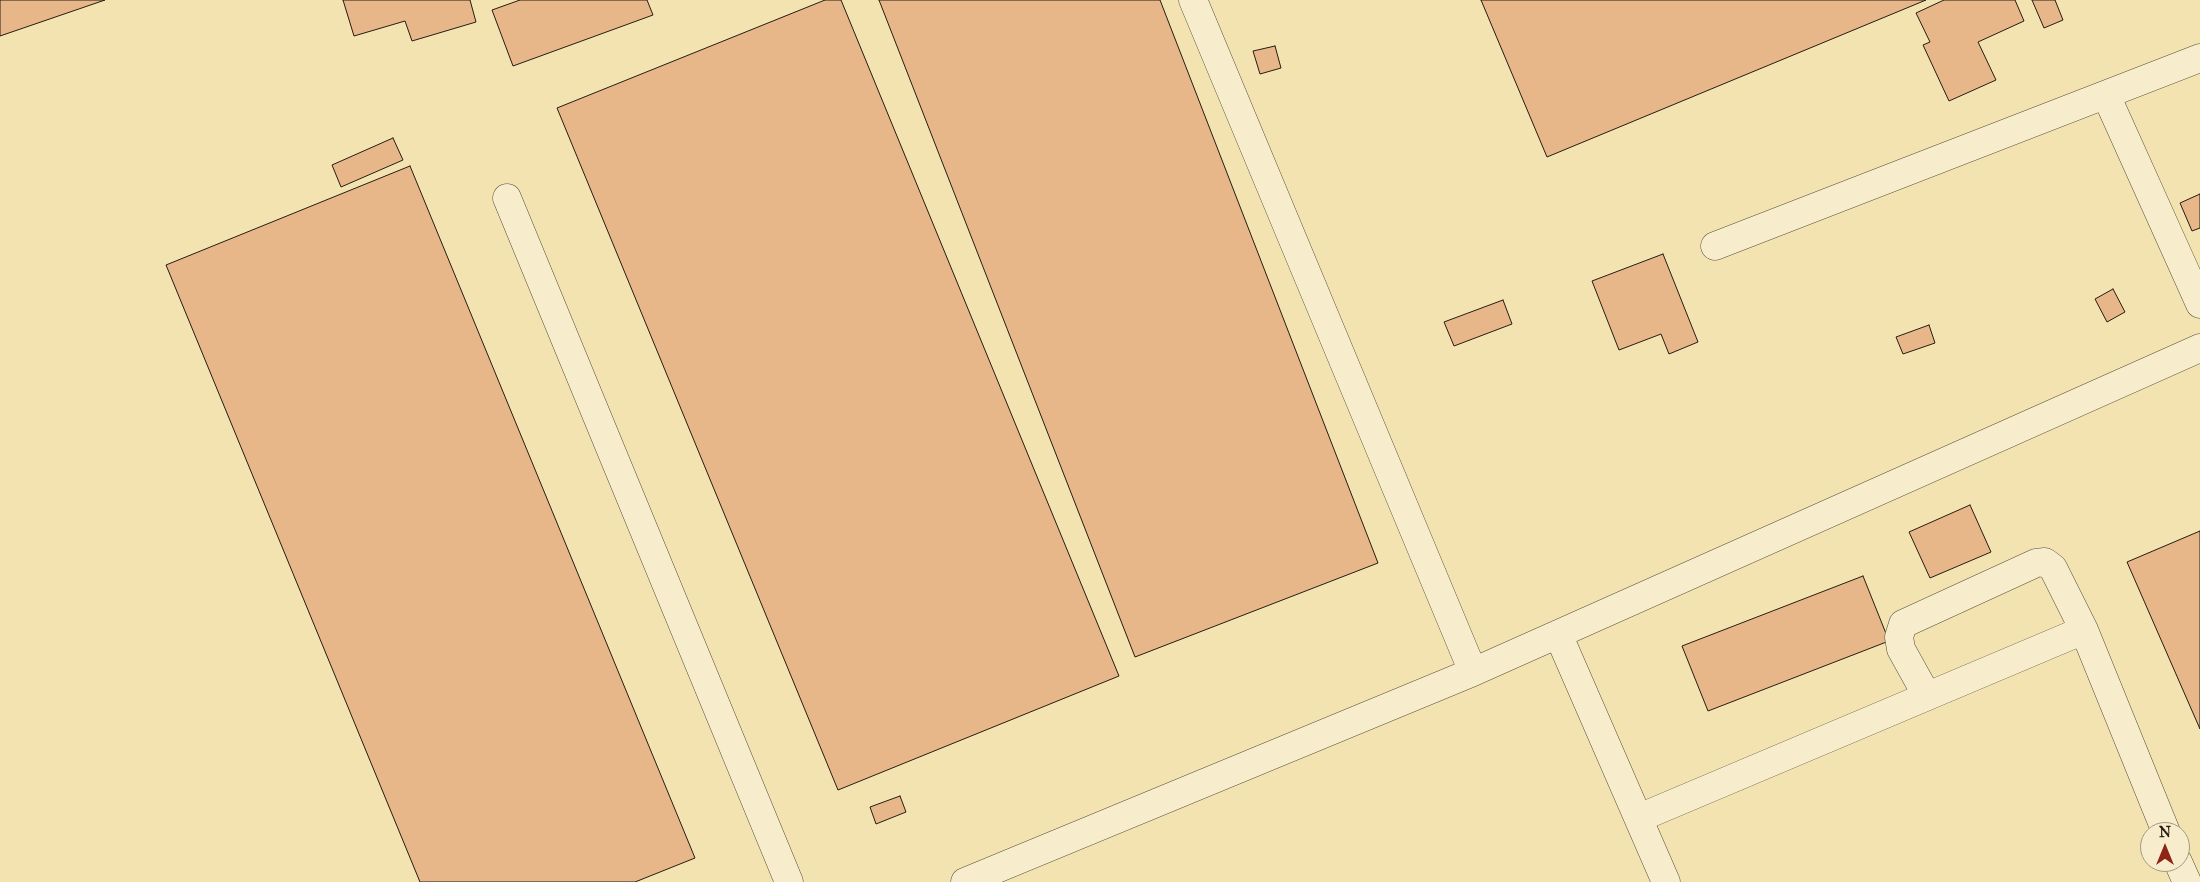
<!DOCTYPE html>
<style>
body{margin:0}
#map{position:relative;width:2200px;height:882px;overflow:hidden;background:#f3e3b0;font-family:"IM FELL Great Primer",serif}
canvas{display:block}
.north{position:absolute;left:2140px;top:822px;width:50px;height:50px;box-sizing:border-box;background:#f7edcc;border:1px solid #a39982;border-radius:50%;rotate:0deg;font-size:14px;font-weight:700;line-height:20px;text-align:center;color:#251c14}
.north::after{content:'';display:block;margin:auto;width:18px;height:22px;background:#8f2418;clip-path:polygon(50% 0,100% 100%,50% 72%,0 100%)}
</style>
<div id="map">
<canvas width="2200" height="882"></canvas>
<div class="north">N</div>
</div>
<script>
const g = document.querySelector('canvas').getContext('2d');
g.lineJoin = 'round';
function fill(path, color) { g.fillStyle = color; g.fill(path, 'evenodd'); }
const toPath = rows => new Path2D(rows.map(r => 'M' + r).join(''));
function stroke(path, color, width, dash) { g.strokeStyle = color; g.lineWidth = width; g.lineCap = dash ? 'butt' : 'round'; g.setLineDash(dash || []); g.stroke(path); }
const building = toPath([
 [0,0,105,0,0,36,0,0],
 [343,0,470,0,476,22,412,41,405,21,354,36,343,0],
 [520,0,647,0,653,15,513,66,492,10,520,0],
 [825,0,841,0,1119,676,838,790,557,108,825,0],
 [879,0,1160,0,1378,563,1135,657,879,0],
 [1481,0,1926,0,1547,157,1481,0],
 [1944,0,2015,0,2024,21,1978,42,1996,80,1949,101,1923,45,1930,42,1916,13,1944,0],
 [2032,0,2055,0,2063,20,2044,28,2032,0],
 [1275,46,1281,68,1260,74,1253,51,1275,46],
 [393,138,403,160,341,187,332,165,393,138],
 [410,166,695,858,635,882,420,882,166,265,410,166],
 [2200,194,2200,228,2192,231,2180,203,2200,194],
 [1663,254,1698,342,1669,354,1661,334,1619,350,1592,281,1663,254],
 [2113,289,2125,312,2107,322,2095,299,2113,289],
 [1503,300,1512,324,1454,346,1444,322,1503,300],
 [1929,325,1935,343,1903,354,1896,337,1929,325],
 [1970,505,1991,552,1930,578,1909,532,1970,505],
 [2200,531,2200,729,2127,562,2200,531],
 [1863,576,1889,641,1708,711,1682,646,1863,576],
 [900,796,906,812,876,824,870,807,900,796]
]);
fill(building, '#e8b789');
stroke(building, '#251c14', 1);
const minor = toPath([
 [1193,0,1473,672],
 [2106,95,2200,304],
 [507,198,789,882],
 [1715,246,2200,58],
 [1558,634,1666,882],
 [1927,696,1901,649,1899,637,1903,624,2036,563,2045,562,2053,568,2084,630,2166,832],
 [1639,818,2084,630],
 [2178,862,2187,882],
 [965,882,1473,672,2200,348]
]);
stroke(minor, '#584e3b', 29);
stroke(minor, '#f7edcc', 28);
</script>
